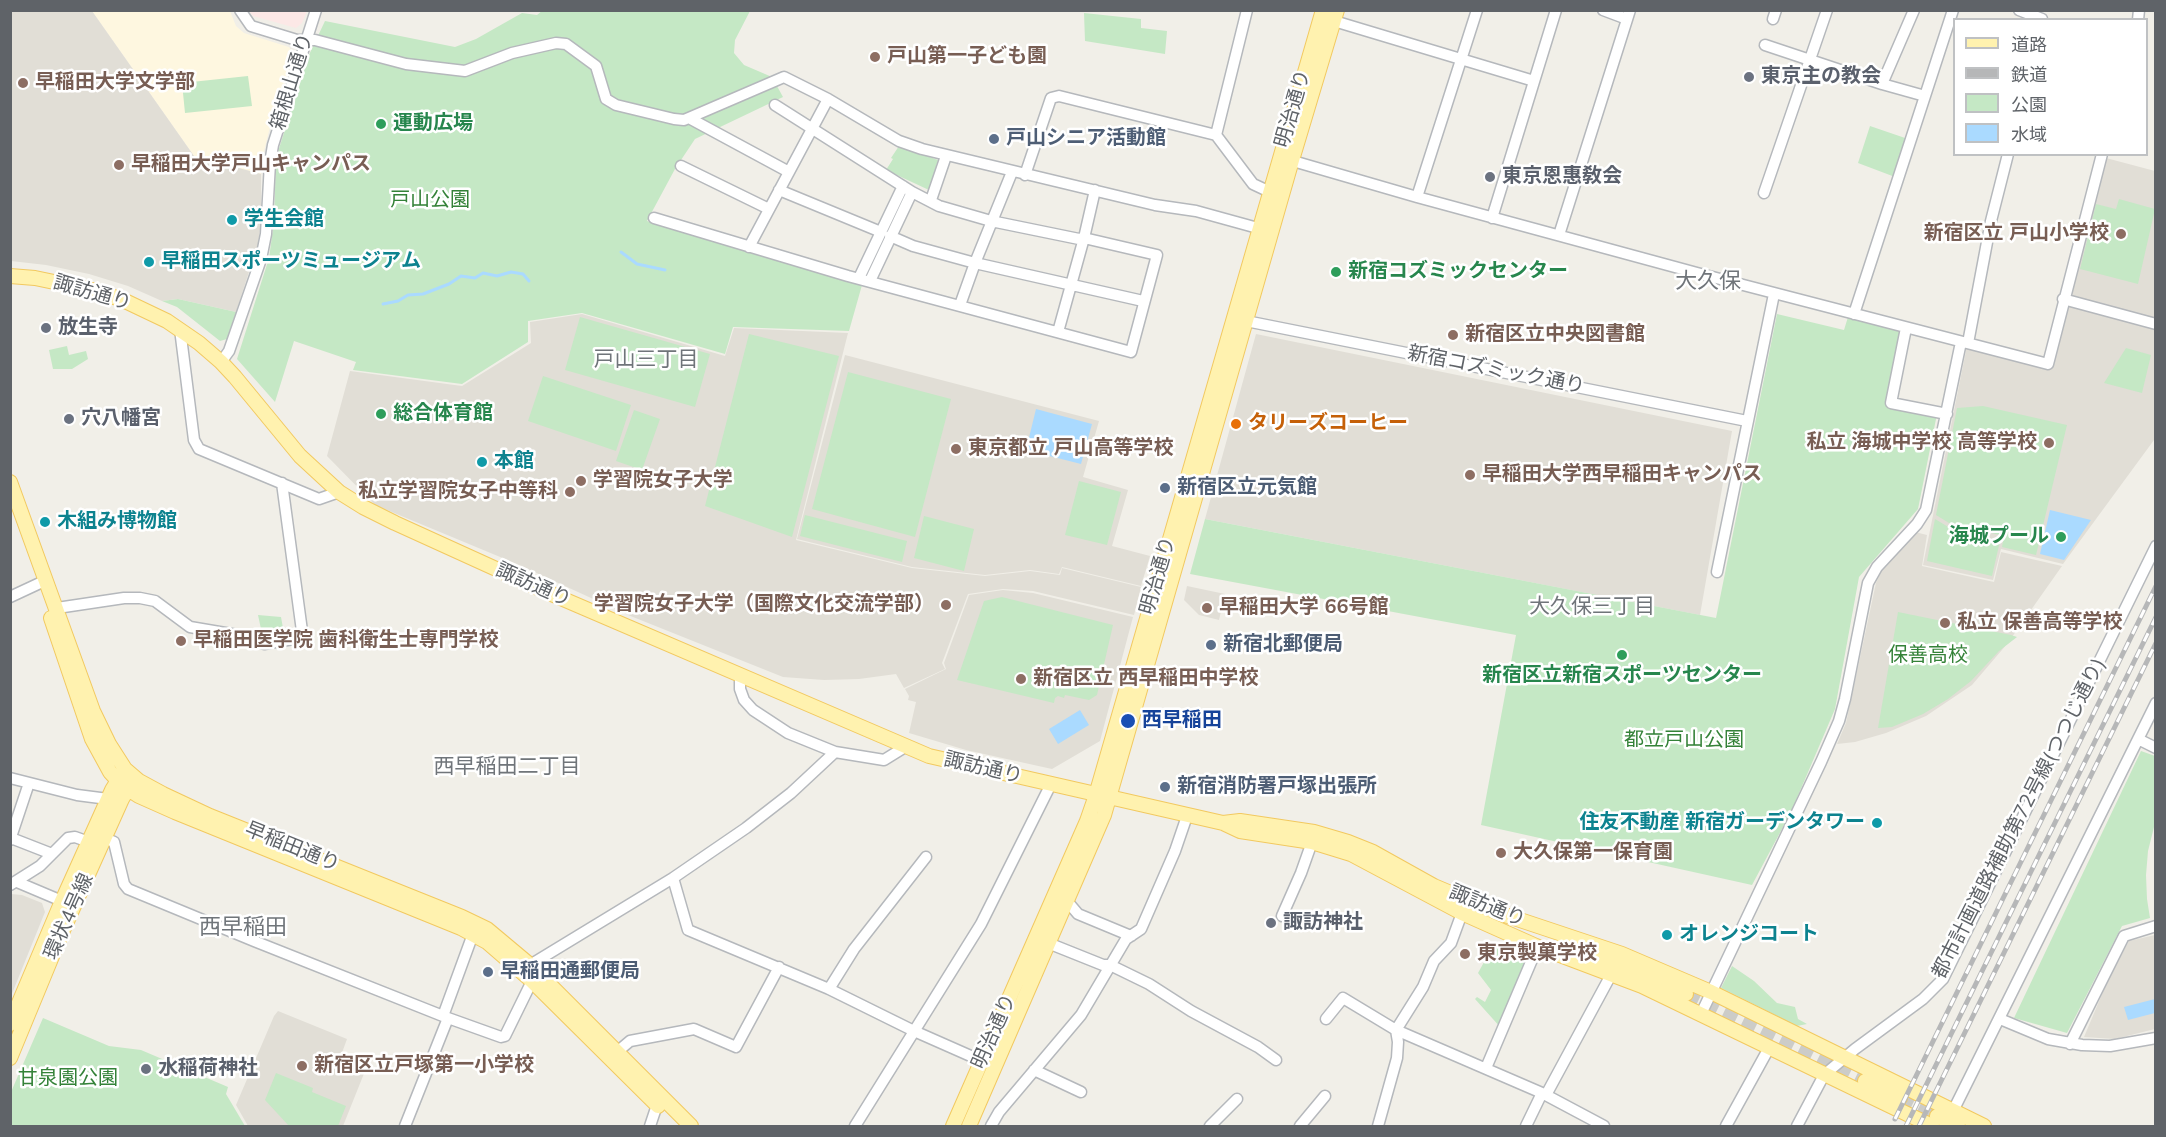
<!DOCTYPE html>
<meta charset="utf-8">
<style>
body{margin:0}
#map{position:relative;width:2166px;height:1137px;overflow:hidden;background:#f1efe8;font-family:"Nunito Sans","Noto Sans JP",sans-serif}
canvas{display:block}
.frame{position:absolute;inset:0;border:12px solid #5f6368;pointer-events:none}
.legend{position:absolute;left:1953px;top:18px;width:195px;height:138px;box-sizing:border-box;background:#fff;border:2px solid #bfc1c3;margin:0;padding:8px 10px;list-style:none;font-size:18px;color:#5f6368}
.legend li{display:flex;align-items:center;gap:12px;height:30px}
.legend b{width:30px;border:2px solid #bfc1c3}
</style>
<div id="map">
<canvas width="2166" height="1137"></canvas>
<div class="frame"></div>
<ul class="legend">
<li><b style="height:8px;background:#fff2af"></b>道路</li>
<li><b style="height:8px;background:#b6b7b8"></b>鉄道</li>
<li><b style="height:16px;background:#c5e8c5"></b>公園</li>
<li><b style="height:16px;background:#aadaff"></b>水域</li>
</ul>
</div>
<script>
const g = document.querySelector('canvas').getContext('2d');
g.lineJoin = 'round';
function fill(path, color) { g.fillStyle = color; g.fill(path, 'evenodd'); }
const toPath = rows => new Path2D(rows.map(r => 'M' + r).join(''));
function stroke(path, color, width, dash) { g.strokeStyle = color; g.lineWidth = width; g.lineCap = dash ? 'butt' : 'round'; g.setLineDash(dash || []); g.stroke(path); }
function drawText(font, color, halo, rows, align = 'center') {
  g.font = font + ' "Nunito Sans","Noto Sans JP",sans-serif'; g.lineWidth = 5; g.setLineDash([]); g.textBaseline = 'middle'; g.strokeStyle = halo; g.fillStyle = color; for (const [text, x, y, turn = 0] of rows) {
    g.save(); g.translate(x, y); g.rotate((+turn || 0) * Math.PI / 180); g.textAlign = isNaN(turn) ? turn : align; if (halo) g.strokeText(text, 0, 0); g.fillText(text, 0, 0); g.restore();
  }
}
fill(toPath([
 [92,11,230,11,236,26,244,33,289,47,292,52,291,63,269,131,263,155,261,174,194,156]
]), '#fef7e0');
fill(toPath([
 [10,11,92,11,194,156,261,174,261,222,258,244,236,312,178,299,162,301,128,286,89,274,46,265,11,261],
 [2106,158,2155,171,2155,319,2069,296],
 [2067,305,2155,328,2155,436,2154,440,2063,564,2001,549,1993,580,1923,565,1967,346,2051,365],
 [582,314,725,356,734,328,848,333,796,540,912,568,985,576,1030,571,1060,575,1062,568,1141,587,1134,615,1033,591,1003,589,968,594,942,663,945,669,904,688,896,674,859,679,824,680,783,677,628,615,517,564,375,505,327,456,350,371,462,386,531,343,530,322],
 [1256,334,1732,431,1700,615,1205,519],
 [845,355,1099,421,1083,477,1128,490,1112,546,1150,556,1141,586,1062,567,1059,574,1030,570,985,575,912,567,797,539],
 [1915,532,1927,535,1922,566,1994,582,2001,552,2062,566,2007,644,1972,685,1926,716,1886,733,1855,742,1837,744,1846,723,1876,583,1883,567],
 [1187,586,1225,594,1219,620,1199,615,1184,600],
 [1003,590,1033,593,1133,617,1100,741,1052,769,966,750,909,733,916,702,908,700,909,696,905,689,946,669,944,663,969,595],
 [11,894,22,895,42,903,45,912,11,996],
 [2155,935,2155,1029,2115,1039,2084,1037,2108,980,2129,941],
 [278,1011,347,1039,339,1061,365,1071,343,1126,248,1126,236,1105,274,1016]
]), '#e1ded6');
fill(toPath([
 [249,11,248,11,307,11,302,23,296,28,253,16]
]), '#fce8e6');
fill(toPath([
 [543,10,750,11,735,40,734,53,744,65,772,77,783,97,695,139,675,169,647,221,862,285,849,331,733,327,725,354,582,313,528,321,528,342,462,384,353,370,356,362,294,341,275,402,237,359,269,258,274,222,276,158,308,57,325,21,455,47,476,39,522,13,537,15],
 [1084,13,1141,19,1141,28,1167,31,1165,54,1085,41],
 [248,76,252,106,185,113,182,83],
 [1870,126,1908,139,1895,177,1858,163],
 [899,146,938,160,929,190,886,170,893,159,891,158],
 [2119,199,2155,209,2138,284,2080,269,2096,204,2116,209],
 [178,299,236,312,227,339,220,341,177,307,162,301],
 [1777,314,1844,330,1848,317,1903,329,1893,401,1937,414,1918,509,1859,577,1835,709,1791,812,1752,885,1481,825,1516,635,1190,574,1205,519,1716,618],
 [580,317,710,354,695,407,565,370],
 [749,334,839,356,792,537,705,506],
 [67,346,69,355,86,351,88,359,72,369,53,369,49,350],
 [2126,348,2151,355,2142,393,2104,383],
 [848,372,951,399,915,537,812,509],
 [543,376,631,405,616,451,528,421],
 [1983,406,2067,425,2036,555,2002,547,2004,536,1949,523,1936,515,1957,408],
 [634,410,660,419,642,470,616,461],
 [1079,481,1121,492,1107,545,1065,535],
 [805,515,907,541,902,562,800,536],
 [924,516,974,529,964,571,914,558],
 [1935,519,1950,528,2000,541,1992,576,1927,561],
 [1002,597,1113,625,1097,695,1089,700,1065,695,1064,698,1058,696,1055,698,1054,703,957,680,984,601],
 [1898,612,2011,635,2017,637,1999,651,1971,681,1948,699,1923,714,1892,727,1878,728],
 [258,615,281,617,285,639,264,643],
 [2141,751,2155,756,2155,823,2148,851,2146,875,2147,899,2150,918,2122,926,2067,1033,2014,1018],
 [1494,944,1526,958,1527,962,1501,1028,1475,999,1477,997,1485,1002,1491,990,1478,973],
 [1732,966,1754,981,1777,1003,1795,1007,1798,1019,1807,1024,1797,1026,1721,988],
 [43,1018,109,1046,141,1050,228,1087,226,1094,245,1126,11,1126,11,1092],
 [276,1073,313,1088,312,1092,346,1106,338,1126,289,1126,265,1100]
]), '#c5e8c5');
fill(toPath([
 [1036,409,1092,424,1081,464,1026,450],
 [2050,510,2091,520,2064,560,2040,554],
 [1080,710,1089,725,1058,744,1049,729],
 [2155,999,2155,1013,2128,1020,2124,1007]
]), '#aadaff');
stroke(toPath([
 [621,252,637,264,665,270],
 [383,304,398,301,408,295,423,294,449,284,461,276,475,278,483,273,497,276,511,272,523,274,529,281]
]), '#aadaff', 3);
stroke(toPath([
 [1686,994,1865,1081],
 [1900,1098,1937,1116]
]), '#ccccc8', 14, [14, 7]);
const minor = toPath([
 [240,10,251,26,297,40,315,40,406,64,465,71,512,53,556,43,566,44,596,66,606,99,616,105,674,119,684,120,784,77,828,99,899,141,922,149,1155,205,1196,211,1265,230],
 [1603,10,1627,19],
 [2019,10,2042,19],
 [1773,19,1776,10],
 [2138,20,2139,10],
 [1334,21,1534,81],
 [1765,45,1882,84,1925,96],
 [1882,84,1914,10],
 [775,105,912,192],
 [689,118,789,172],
 [1216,135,1247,10],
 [1286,159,1417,197,1697,273,2048,364,2102,154],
 [681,166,769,209],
 [1025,175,1051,98,1059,96,1216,135,1253,184,1270,192],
 [779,190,881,232],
 [1764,193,1827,10],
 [1417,197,1477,10],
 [931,200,946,156],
 [654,218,848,276,1131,352,1157,255,1084,238,1095,190],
 [1492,218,1556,10],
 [1559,235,1630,10],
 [890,236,913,246,975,263,1143,301],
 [749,247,828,99],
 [859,278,903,186],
 [870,281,912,192,939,206,991,221,1079,239,1084,238,1058,332],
 [2063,299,2156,324],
 [960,305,975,263,1012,172],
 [1854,314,1953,10],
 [1246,321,1747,421],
 [1906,328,1891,403,1947,414],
 [180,329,194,440,199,449,319,499,339,492],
 [1968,343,1991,221,2008,154],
 [221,362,229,351,261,259,266,234,270,163,273,145,316,10],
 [1717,572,1774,294],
 [10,597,40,583],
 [57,608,124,598,140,598,155,601,190,627,243,636,264,644,299,638,302,631,282,483],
 [740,676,740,689,744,700,753,710,788,733,835,752,884,760,905,747],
 [2138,739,2156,748],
 [10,778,77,795,108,799],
 [11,838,52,854],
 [104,838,114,842,124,884,128,889,254,941,448,1018,501,1037,505,1036,532,981],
 [10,840,29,783],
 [926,857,854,949,829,989,914,1031,982,1061],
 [673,878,688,930,829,989],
 [17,882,62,901],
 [10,885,40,866,68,838,75,837,89,842],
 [1067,901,1078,914,1131,936],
 [1282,916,1301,873,1312,842],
 [1048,943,1103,965,1110,965,1149,984,1191,1011,1258,1047,1276,1060],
 [530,965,673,878,746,828,791,793,835,752],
 [1701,1014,1821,762,1839,721,1845,699,1868,583,1877,567,1917,524,1926,510,1961,342],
 [443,1016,473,934],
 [1326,1019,1343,998,1396,1030,1542,1093,1604,1126],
 [2000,1019,2048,1039,2082,1045,2110,1046,2156,1038],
 [2070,1044,2124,936,2156,926],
 [617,1052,630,1041,694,1029,736,1047,779,967],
 [1486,1068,1534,955,1536,946],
 [1034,1070,1081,1092],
 [1546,1095,1612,973],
 [1953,1111,2156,703],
 [405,1126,448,1018],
 [650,1126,657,1105],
 [855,1126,981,924,1051,784],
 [991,1126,999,1112,1081,1015,1126,939,1141,929,1175,851,1187,816],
 [1210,1126,1237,1099],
 [1300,1126,1325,1096],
 [1378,1126,1397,1058,1398,1042,1396,1030,1423,987,1434,961,1451,943,1462,913],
 [1526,1126,1542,1093],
 [1726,1126,1769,1048],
 [1797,1126,1824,1075,1855,1049,1923,999,1943,979,2156,546]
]);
const major = toPath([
 [10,276,35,278,97,291,125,301,167,321,199,343,221,362,235,377,300,456,339,492,363,507,395,523,549,593,929,756,1223,823,1240,831,1312,842,1351,854,1462,913,1536,946,1642,986,1932,1126],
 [10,482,93,711,109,744,125,769,139,781,163,794,210,816,462,917,487,929,530,965,691,1126],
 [51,618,92,739,110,772,122,785,139,796,175,812,461,928,487,942,532,981,658,1106],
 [1223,823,1240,821,1314,832,1348,842,1373,852,1434,886,1493,911,1622,954,1711,992,1984,1126],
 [1564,943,1637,971,1686,994],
 [10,1024,62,901,112,790,122,774],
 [10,1058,60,937,122,799,132,782],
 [1865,1081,1900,1098],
 [1937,1116,1958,1126],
 [953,1126,1087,821,1096,795,1323,10],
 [969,1126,1104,815,1292,160,1337,10]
]);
stroke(minor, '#b5b8bc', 13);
stroke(major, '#f2c960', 16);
stroke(minor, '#fff', 10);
stroke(major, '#fff2af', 14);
const rail = toPath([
 [1895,1119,2156,586],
 [1906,1126,2156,617],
 [1919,1126,2156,643]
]);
stroke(rail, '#b6b7b8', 5);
stroke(rail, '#fff', 3, [9]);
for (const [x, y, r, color] of [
 [875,57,6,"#8d6e63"],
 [1749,77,6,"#6b7280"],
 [23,83,6,"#8d6e63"],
 [381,124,6,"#2e9e5b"],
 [994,139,6,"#5c6f8a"],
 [119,165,6,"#8d6e63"],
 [1490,177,6,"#6b7280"],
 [232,220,6,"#0f9aa8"],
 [2121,234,6,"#8d6e63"],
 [149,262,6,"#0f9aa8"],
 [1336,272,6,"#2e9e5b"],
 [46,328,6,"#6b7280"],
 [1453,335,6,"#8d6e63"],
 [381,414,6,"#2e9e5b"],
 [69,419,6,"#6b7280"],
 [1236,424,6,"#e8710a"],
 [2049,443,6,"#8d6e63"],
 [956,449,6,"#8d6e63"],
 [482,462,6,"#0f9aa8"],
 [1470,475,6,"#8d6e63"],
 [581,481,6,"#8d6e63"],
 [1165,488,6,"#5c6f8a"],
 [570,492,6,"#8d6e63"],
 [45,522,6,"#0f9aa8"],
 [2061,537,6,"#2e9e5b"],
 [946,605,6,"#8d6e63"],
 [1207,608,6,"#8d6e63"],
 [1945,623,6,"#8d6e63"],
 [181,641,6,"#8d6e63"],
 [1211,645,6,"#5c6f8a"],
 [1622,655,6,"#2e9e5b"],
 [1021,679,6,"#8d6e63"],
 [1128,721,8,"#1a4fb4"],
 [1165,787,6,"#5c6f8a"],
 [1877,823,6,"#0f9aa8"],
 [1501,853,6,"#8d6e63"],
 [1271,923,6,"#6b7280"],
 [1667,935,6,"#0f9aa8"],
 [1465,954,6,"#8d6e63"],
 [488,972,6,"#5c6f8a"],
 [302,1066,6,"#8d6e63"],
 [146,1069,6,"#6b7280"]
]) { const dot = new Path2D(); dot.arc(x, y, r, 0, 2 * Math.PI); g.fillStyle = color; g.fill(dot); stroke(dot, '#fff', 2); }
drawText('bold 20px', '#785e54', '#fff', [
 ["戸山第一子ども園",887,57],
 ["早稲田大学文学部",35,83],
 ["早稲田大学戸山キャンパス",131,165],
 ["新宿区立 戸山小学校",2109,234,"right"],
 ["新宿区立中央図書館",1465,335],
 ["私立 海城中学校 高等学校",2037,443,"right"],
 ["東京都立 戸山高等学校",968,449],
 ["早稲田大学西早稲田キャンパス",1482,475],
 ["学習院女子大学",593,481],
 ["私立学習院女子中等科",558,492,"right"],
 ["学習院女子大学（国際文化交流学部）",934,605,"right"],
 ["早稲田大学 66号館",1219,608],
 ["私立 保善高等学校",1957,623],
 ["早稲田医学院 歯科衛生士専門学校",193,641],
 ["新宿区立 西早稲田中学校",1033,679],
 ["大久保第一保育園",1513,853],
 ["東京製菓学校",1477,954],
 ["新宿区立戸塚第一小学校",314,1066]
], 'left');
drawText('bold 20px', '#5b616d', '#fff', [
 ["東京主の教会",1761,77],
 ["東京恩惠敎会",1502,177],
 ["放生寺",58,328],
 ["穴八幡宮",81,419],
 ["諏訪神社",1283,923],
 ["水稲荷神社",158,1069]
], 'left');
drawText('20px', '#5f6368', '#fff', [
 ["箱根山通り",293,82,-73],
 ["明治通り",1294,109,-74],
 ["諏訪通り",92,294,16],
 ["新宿コズミック通り",1496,371,11],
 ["明治通り",1159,576,-74],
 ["諏訪通り",533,586,24],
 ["諏訪通り",983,769,13],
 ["都市計画道路補助第72号線(つつじ通り)",2020,819,-63],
 ["早稲田通り",292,848,22],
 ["諏訪通り",1487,907,22],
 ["環状4号線",70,917,-66],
 ["明治通り",995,1032,-66]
]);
drawText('bold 20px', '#27864d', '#fff', [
 ["運動広場",393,124],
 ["新宿コズミックセンター",1348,272],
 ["総合体育館",393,414],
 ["海城プール",2049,537,"right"],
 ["新宿区立新宿スポーツセンター",1622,676,"center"]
], 'left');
drawText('bold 20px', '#4e5e75', '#fff', [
 ["戸山シニア活動館",1006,139],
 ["新宿区立元気館",1177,488],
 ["新宿北郵便局",1223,645],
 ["新宿消防署戸塚出張所",1177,787],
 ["早稲田通郵便局",500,972]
], 'left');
drawText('20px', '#348238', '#fff', [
 ["戸山公園",430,201],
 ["保善高校",1928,656],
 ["都立戸山公園",1684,741],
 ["甘泉園公園",68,1079]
]);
drawText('bold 20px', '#0d838f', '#fff', [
 ["学生会館",244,220],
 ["早稲田スポーツミュージアム",161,262],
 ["本館",494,462],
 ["木組み博物館",57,522],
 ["住友不動産 新宿ガーデンタワー",1865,823,"right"],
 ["オレンジコート",1679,935]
], 'left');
drawText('bold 20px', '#c56008', '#fff', [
 ["タリーズコーヒー",1248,424]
], 'left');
drawText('bold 20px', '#164399', '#fff', [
 ["西早稲田",1142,721]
], 'left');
drawText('21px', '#70757a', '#fff', [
 ["戸山三丁目",646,361],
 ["大久保三丁目",1592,608],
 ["西早稲田二丁目",507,768]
]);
drawText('22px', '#70757a', '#fff', [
 ["大久保",1708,283],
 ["西早稲田",243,929]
]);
</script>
